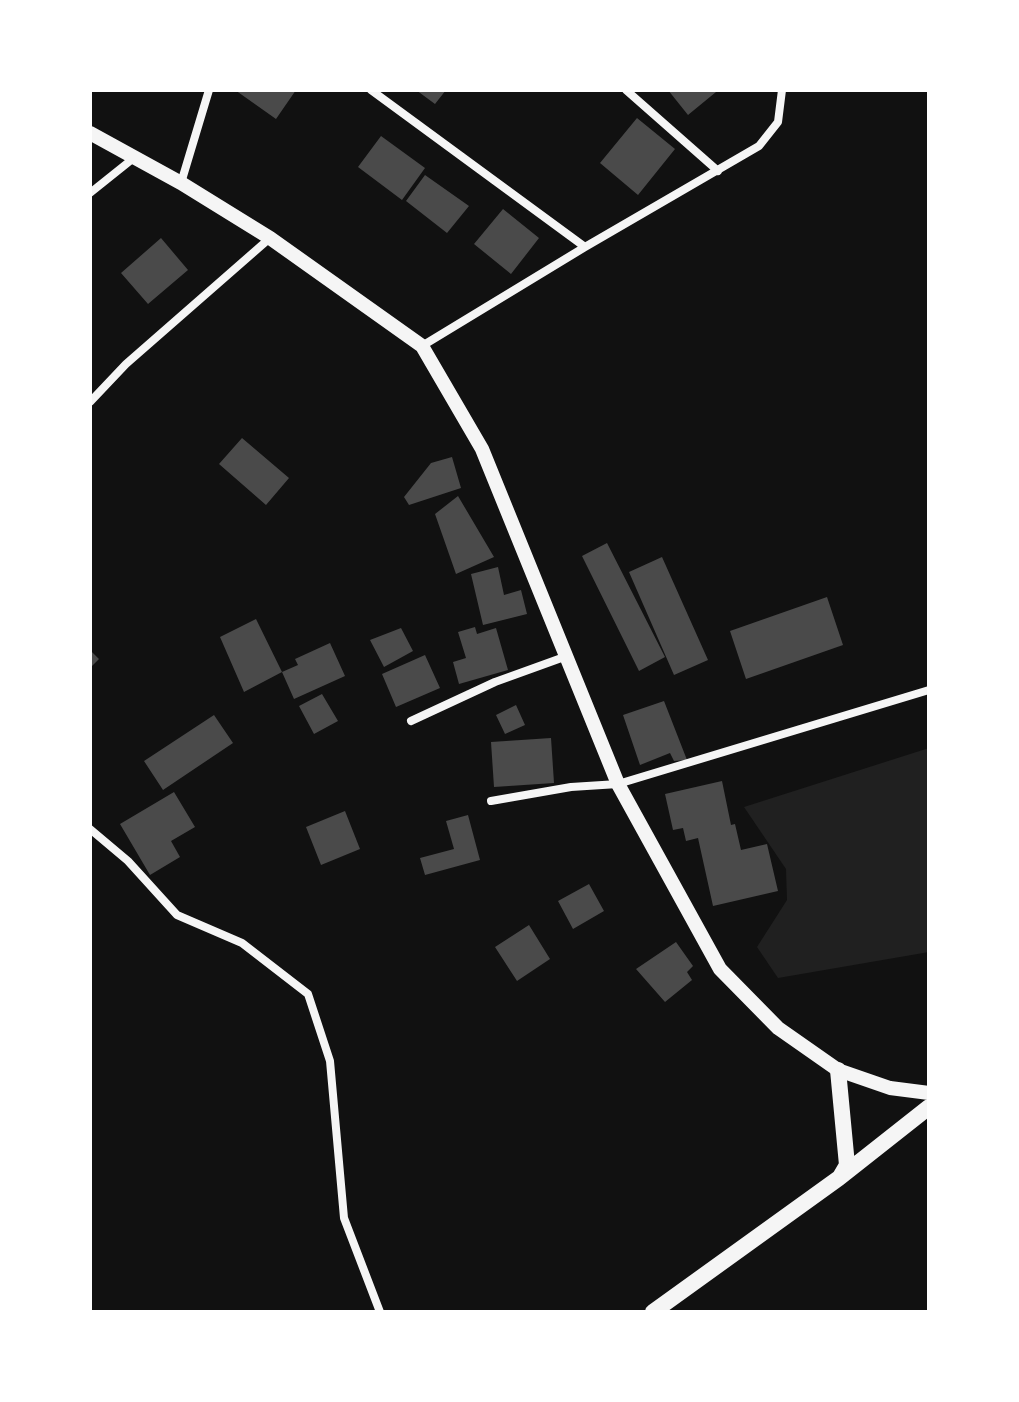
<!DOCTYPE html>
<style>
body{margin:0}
#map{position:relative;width:1019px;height:1402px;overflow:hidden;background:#111;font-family:"Varela Round",sans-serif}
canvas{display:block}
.frame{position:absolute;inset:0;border:92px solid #fff;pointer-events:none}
</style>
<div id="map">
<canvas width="1019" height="1402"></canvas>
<div class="frame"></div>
</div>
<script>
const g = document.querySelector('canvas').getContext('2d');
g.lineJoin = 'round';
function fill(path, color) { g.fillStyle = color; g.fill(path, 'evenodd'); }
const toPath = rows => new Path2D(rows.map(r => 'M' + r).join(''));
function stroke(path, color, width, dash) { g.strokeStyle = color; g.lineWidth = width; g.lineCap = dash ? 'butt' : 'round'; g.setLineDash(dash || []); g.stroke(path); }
fill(toPath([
 [929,748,929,952,778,978,757,947,787,900,786,869,744,807]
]), '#202020');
fill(toPath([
 [235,90,296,90,276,119],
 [416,90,446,90,435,104],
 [668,90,714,90,716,92,688,115],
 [637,118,675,149,638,195,600,163],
 [381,136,425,168,402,200,358,167],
 [425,175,469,206,447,233,406,201],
 [503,209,539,238,511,274,474,244],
 [161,238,188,270,148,304,121,273],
 [242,438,289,478,266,505,219,464],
 [452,457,461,488,409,505,404,497,431,463],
 [458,496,494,557,456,574,435,514],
 [607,543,665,657,639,671,582,556],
 [662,557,708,660,674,675,629,572],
 [498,567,504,595,521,590,527,614,483,625,471,574],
 [827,597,843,645,746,679,730,631],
 [256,619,282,672,244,692,220,637],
 [475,627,477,634,496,628,508,670,459,684,453,662,466,658,458,632],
 [401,628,413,651,384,667,370,640],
 [330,643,345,676,294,699,282,672,298,665,295,659],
 [90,650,99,659,90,668],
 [425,655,440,688,396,707,382,674],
 [322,694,338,721,314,734,299,706],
 [664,701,687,760,674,761,670,753,640,765,623,715],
 [516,705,525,725,505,734,496,715],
 [214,715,233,743,163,790,144,761],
 [551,738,554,783,494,787,491,742],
 [722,781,731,825,735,824,741,850,767,844,778,891,713,906,698,838,686,841,683,828,673,830,665,794],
 [174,792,195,827,171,841,180,857,150,875,120,824],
 [345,811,360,849,321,865,306,827],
 [468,815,480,860,425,875,420,858,454,849,446,821],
 [589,884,604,911,573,929,558,901],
 [529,925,550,959,517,981,495,947],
 [676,942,693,966,687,972,692,980,665,1002,636,969]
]), '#4a4a4a');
stroke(toPath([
 [371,90,585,247],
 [626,90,718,171],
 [181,183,209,90],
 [90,193,135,157],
 [422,346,585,247,759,146,778,122,782,90],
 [90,402,126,364,270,238],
 [411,721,495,682,567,656],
 [491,801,571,787,618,784,929,690],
 [90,829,128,861,177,915,242,943,308,994,330,1061,344,1218,380,1312]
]), '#f5f5f5', 8);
stroke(toPath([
 [90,133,181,183,270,238,422,346,482,449,618,784,720,969,778,1028,838,1070,890,1088,929,1093]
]), '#f5f5f5', 14);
stroke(toPath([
 [838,1070,847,1165,840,1177],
 [653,1312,839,1178,929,1107]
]), '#f5f5f5', 16);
</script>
